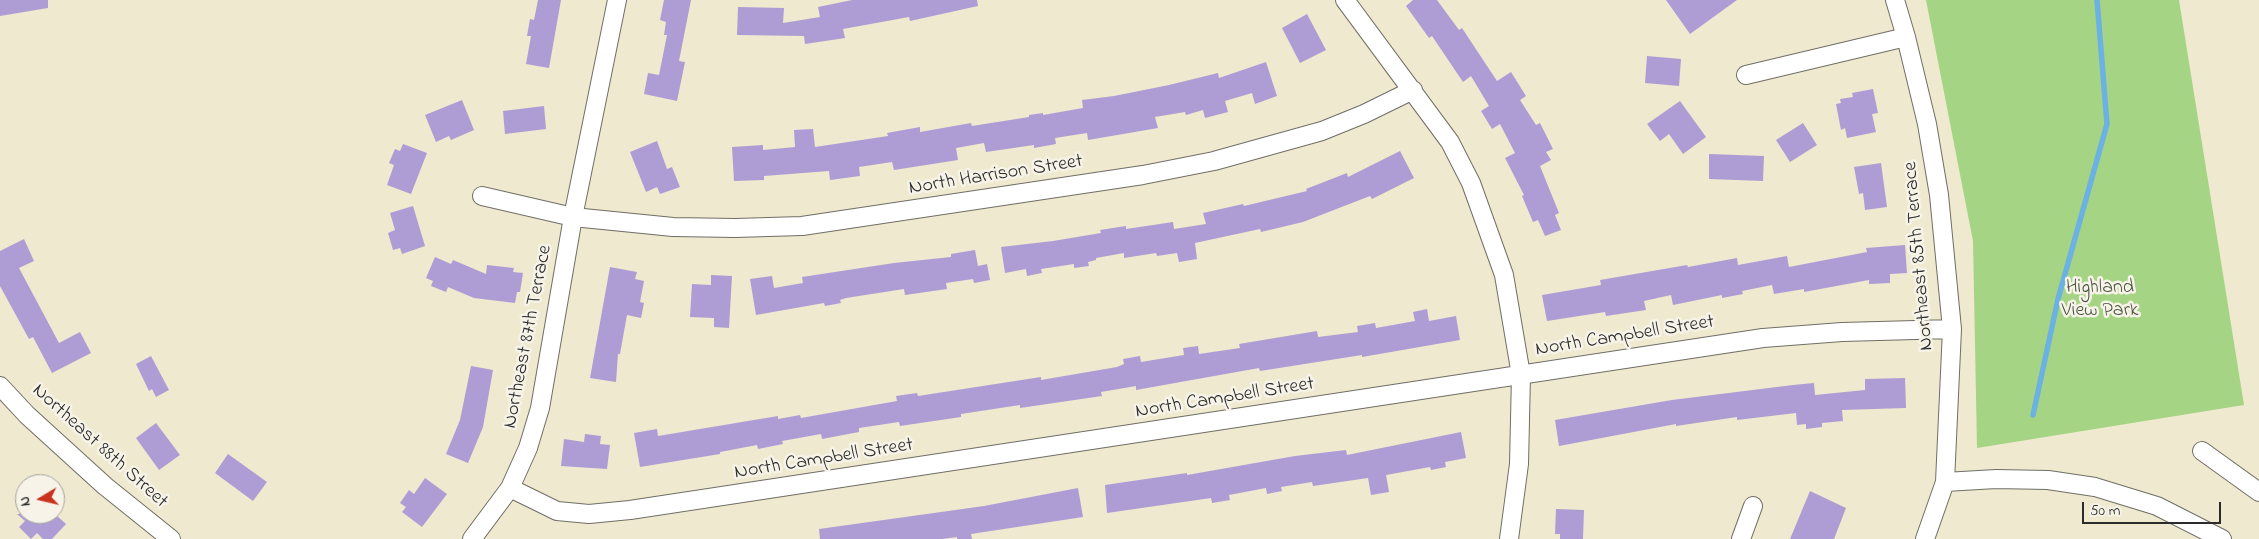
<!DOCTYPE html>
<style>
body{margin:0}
#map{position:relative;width:2259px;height:539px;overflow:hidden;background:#efe9d0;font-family:"Indie Flower",sans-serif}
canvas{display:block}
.north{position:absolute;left:15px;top:474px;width:50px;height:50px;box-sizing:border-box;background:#f7f3e8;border:1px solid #a5a39c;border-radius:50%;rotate:261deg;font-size:14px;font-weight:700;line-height:20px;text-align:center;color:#2b2b2b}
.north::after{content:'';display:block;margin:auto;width:18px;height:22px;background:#c8321e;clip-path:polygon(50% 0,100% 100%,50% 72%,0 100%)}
.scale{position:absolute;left:2082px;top:502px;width:139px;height:22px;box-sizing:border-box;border:2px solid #2b2b2b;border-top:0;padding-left:6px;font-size:15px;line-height:18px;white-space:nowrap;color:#2b2b2b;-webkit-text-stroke:4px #f7f3e8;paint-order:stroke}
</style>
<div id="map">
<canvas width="2259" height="539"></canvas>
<div class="north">N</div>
<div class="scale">50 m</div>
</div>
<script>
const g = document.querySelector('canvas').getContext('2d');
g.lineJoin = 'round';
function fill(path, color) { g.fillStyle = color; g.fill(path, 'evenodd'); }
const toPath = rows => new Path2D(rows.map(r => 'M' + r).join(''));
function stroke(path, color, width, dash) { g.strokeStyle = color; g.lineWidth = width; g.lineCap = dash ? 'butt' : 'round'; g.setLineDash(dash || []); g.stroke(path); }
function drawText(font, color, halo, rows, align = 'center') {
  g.font = font + ' "Indie Flower",sans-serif'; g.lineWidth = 5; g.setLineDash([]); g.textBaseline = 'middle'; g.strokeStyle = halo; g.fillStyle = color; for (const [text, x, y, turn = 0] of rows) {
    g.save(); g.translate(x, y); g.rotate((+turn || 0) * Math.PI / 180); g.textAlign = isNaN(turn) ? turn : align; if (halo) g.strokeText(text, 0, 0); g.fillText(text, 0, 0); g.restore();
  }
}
fill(toPath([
 [1926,0,2179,0,2244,405,1977,448,1973,241]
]), '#a5d584');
stroke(toPath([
 [2033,415,2058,299,2107,124,2097,0]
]), '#6bb1e2', 5.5);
fill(toPath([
 [0,0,48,0,48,8,0,16],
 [538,0,561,0,549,68,526,64,531,36,527,36,530,19,534,20],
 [664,0,691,0,679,61,685,62,677,101,644,94,648,73,659,75,667,35,664,35,666,22,660,20],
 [852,0,977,0,978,6,910,21,909,17,843,29,845,38,805,44,804,36,737,35,738,7,784,8,783,23,820,17,818,7],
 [1413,0,1437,0,1459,30,1462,28,1497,81,1511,72,1526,96,1520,100,1536,125,1540,123,1553,149,1546,152,1551,160,1540,166,1559,213,1555,215,1561,230,1545,236,1538,220,1533,222,1522,196,1524,195,1505,158,1515,153,1500,124,1492,129,1481,111,1489,106,1471,76,1463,82,1432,36,1429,38,1406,6],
 [1666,0,1737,0,1690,34],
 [1307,14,1326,50,1300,63,1282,28],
 [1647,56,1681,59,1679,86,1645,83],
 [1266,62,1277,96,1255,104,1252,93,1225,101,1228,112,1205,118,1203,110,1186,115,1185,112,1155,117,1158,128,1088,140,1087,133,1055,138,1056,144,1034,148,1034,145,986,152,984,143,956,148,958,160,894,170,892,162,859,167,860,176,830,180,829,171,764,176,764,180,734,181,732,147,763,145,763,150,795,147,794,130,813,129,815,147,888,136,887,133,920,127,920,132,971,123,972,126,1029,117,1029,115,1043,113,1043,115,1083,108,1082,100,1114,96,1169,85,1218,73,1219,78],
 [1873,89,1878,113,1872,114,1876,132,1847,138,1845,128,1841,130,1836,104,1841,103,1840,99,1853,97,1852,93],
 [462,100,474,130,451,140,449,136,436,142,425,115],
 [1680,101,1706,137,1683,154,1669,134,1660,141,1647,124],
 [544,106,546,129,505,134,503,111],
 [1803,123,1817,145,1790,162,1776,140],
 [657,141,667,169,672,167,680,187,660,194,657,187,646,192,630,152],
 [403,144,427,153,411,194,387,185,394,165,389,163,395,149,400,151],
 [1400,151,1414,178,1372,199,1370,196,1303,222,1261,232,1260,229,1195,243,1197,259,1179,262,1177,253,1157,256,1156,253,1124,258,1124,253,1096,258,1096,260,1088,262,1089,266,1074,268,1074,264,1041,269,1042,273,1027,276,1026,269,1005,273,1001,247,1053,241,1101,233,1100,230,1126,226,1126,229,1173,222,1174,229,1206,224,1203,213,1243,204,1244,206,1307,191,1306,189,1347,173,1348,177],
 [1709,154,1764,156,1763,181,1709,179],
 [1881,163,1887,207,1865,210,1863,193,1859,194,1854,167],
 [413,206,425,246,402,254,400,248,393,250,388,233,395,230,390,213],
 [24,239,34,261,19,268,59,343,80,332,91,353,52,373,33,337,29,339,0,286,0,251],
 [1905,245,1907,273,1890,274,1890,283,1869,284,1869,280,1804,292,1804,289,1774,294,1772,285,1742,291,1743,294,1722,298,1722,295,1673,305,1671,295,1644,301,1646,310,1606,316,1605,312,1547,321,1542,295,1601,285,1600,280,1687,265,1688,267,1737,258,1738,265,1787,256,1789,267,1867,252,1866,248],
 [975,250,978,266,987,264,990,280,974,283,973,279,946,283,947,289,905,295,904,289,846,298,840,300,841,303,825,306,824,303,756,315,750,279,772,276,774,288,803,283,802,277,894,263,951,257,951,254],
 [435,257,451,264,453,260,486,274,487,265,514,268,513,272,523,273,520,292,517,292,515,303,474,298,448,287,446,292,431,286,433,281,426,278],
 [610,267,637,272,635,279,644,281,640,302,644,303,641,318,627,315,620,354,618,354,616,382,590,378],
 [711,275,732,276,729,328,714,327,714,318,690,317,692,284,711,285],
 [1427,309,1429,321,1456,316,1460,340,1362,357,1362,355,1260,371,1259,368,1136,390,1136,386,1101,392,1102,396,1020,408,1020,405,961,414,961,417,900,426,899,422,859,428,859,432,822,439,821,434,782,441,783,444,758,449,757,445,720,452,720,454,640,467,634,433,657,429,658,436,778,416,778,419,800,415,801,418,897,401,896,396,917,393,918,396,1041,377,1041,380,1117,367,1124,364,1123,359,1140,356,1141,362,1184,355,1183,348,1198,346,1199,354,1240,348,1239,344,1317,331,1318,337,1358,332,1357,326,1375,323,1376,328,1415,321,1413,312],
 [151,356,169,390,156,397,152,389,149,391,136,364],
 [471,366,493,370,483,427,468,463,446,454,460,420],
 [1905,378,1906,408,1842,410,1843,421,1822,423,1822,427,1806,429,1806,424,1797,425,1796,413,1737,420,1737,417,1676,426,1676,424,1559,446,1555,420,1672,400,1793,385,1814,383,1815,395,1865,390,1865,379],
 [156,423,180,455,159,470,136,438],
 [1461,432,1466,458,1445,462,1446,467,1431,470,1430,467,1386,475,1389,492,1371,495,1368,478,1313,486,1312,482,1281,487,1282,491,1267,494,1266,488,1229,495,1230,500,1212,503,1211,498,1107,513,1105,485,1187,473,1187,475,1295,456,1346,450,1347,455],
 [585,434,601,436,600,444,610,445,607,469,561,466,564,439,584,442],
 [228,454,267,482,253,501,215,473],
 [425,478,447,494,422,527,402,512,406,507,400,503,409,490,414,494],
 [1078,488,1083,517,971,534,972,539,957,539,957,537,942,539,820,539,819,529,984,506],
 [1810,491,1846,508,1834,539,1790,539],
 [1556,509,1584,510,1583,539,1560,539,1560,534,1555,534],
 [17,514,55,514,66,524,52,539,43,539,37,533,31,539,19,527,25,521]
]), '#ad9dd4');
const minor = toPath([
 [1345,0,1450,142,1471,183,1504,275,1521,375,1519,464,1509,539],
 [1895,0,1906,37,1927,124,1939,195,1952,329,1945,482,1925,539],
 [1746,75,1906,37],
 [482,196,573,217,673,227,735,228,802,226,1143,175,1214,161,1322,131,1364,114,1413,90],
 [0,386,27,415,105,486,171,539],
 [2202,451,2259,492],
 [1945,482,1996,479,2048,480,2095,487,2157,506,2222,539],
 [510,488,557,511,589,514,630,510,1763,338,1842,332,1952,329],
 [472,539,510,488,528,448,540,408,573,217,617,0],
 [1741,539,1753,506]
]);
stroke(minor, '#706e65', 20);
stroke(minor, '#fff', 18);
drawText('20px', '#2b2b2b', '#f7f3e8', [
 ["North Harrison Street",996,176,-9],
 ["Northeast 85th Terrace",1920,256,-95],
 ["Northeast 87th Terrace",529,337,-79],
 ["North Campbell Street",1625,337,-9],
 ["North Campbell Street",1225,399,-9],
 ["Northeast 88th Street",99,447,42],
 ["North Campbell Street",824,460,-9]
]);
drawText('20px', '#4a5641', '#f7f3e8', [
 ["Highland",2100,289],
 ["View Park",2100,312]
]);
</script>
